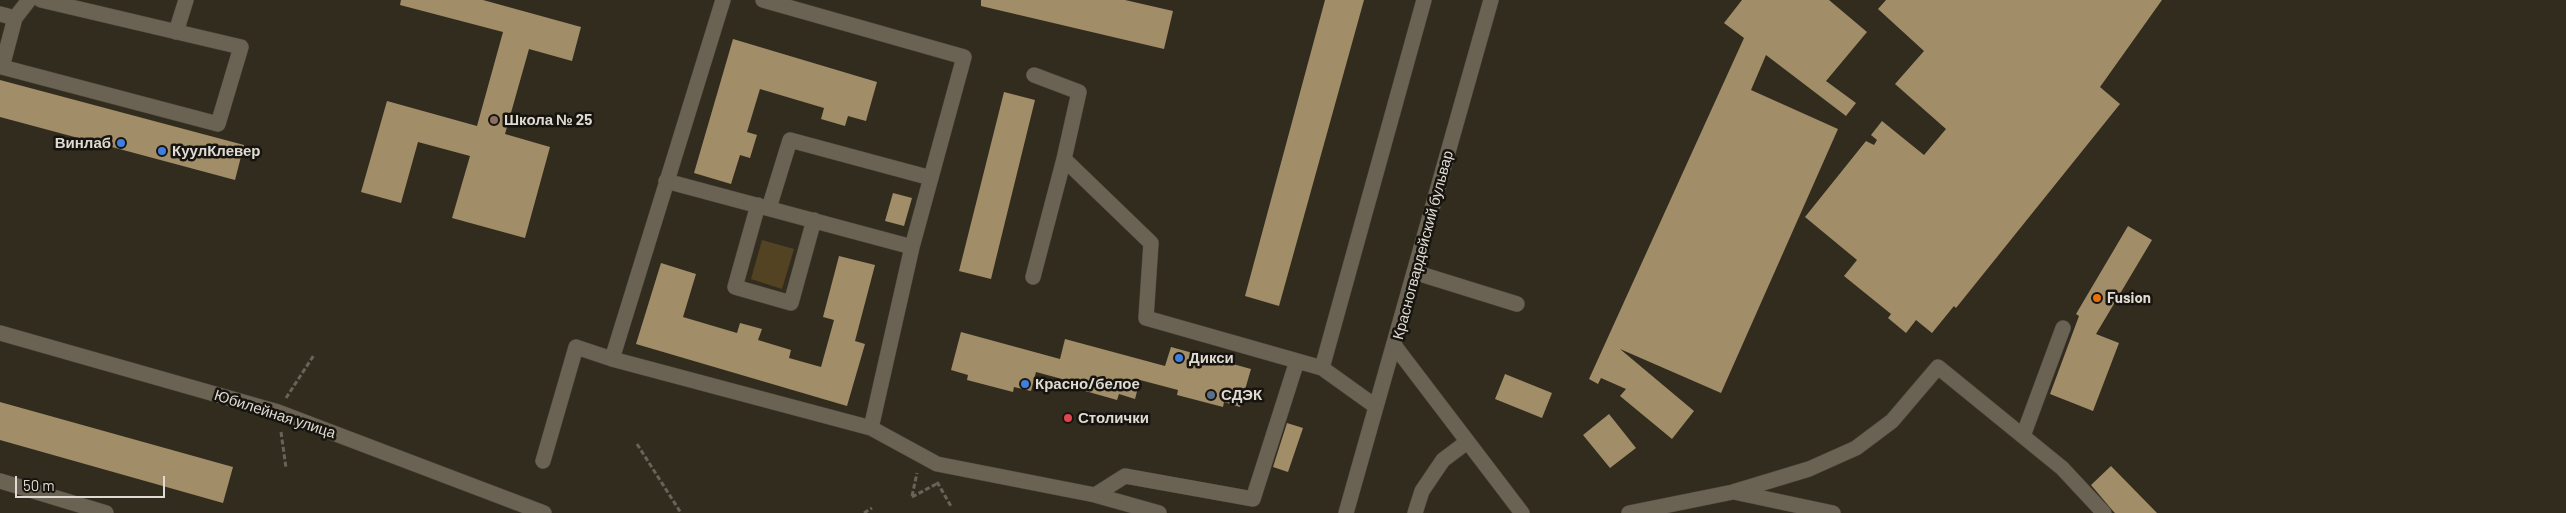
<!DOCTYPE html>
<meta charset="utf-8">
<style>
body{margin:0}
#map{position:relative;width:2566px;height:513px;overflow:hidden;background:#322c1f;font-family:Barlow,sans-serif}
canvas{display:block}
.scale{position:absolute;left:15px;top:476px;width:150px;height:22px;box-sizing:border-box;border:2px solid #dfdbd2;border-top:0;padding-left:6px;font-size:15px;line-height:18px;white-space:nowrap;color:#dfdbd2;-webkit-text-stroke:4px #17140f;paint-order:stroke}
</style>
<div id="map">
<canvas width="2566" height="513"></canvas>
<div class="scale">50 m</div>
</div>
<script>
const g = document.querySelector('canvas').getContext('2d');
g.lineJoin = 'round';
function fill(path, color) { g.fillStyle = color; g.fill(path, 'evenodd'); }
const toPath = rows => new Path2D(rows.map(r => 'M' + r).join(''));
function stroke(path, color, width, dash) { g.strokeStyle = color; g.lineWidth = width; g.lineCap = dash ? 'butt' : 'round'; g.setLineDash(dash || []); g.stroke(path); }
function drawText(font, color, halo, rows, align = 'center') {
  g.font = font + ' Barlow,sans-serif'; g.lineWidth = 5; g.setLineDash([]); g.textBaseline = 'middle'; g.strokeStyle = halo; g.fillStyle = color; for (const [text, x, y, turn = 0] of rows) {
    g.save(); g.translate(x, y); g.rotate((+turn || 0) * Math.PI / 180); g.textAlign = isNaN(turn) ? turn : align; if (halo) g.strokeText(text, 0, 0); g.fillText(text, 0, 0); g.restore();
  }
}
fill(toPath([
 [762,240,794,249,782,289,751,279]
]), '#534323');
fill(toPath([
 [401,0,483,0,581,27,572,61,529,49,505,134,550,147,525,238,452,218,470,156,418,142,401,203,361,192,387,101,477,126,503,32,400,5],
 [981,0,1125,0,1173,11,1164,49,981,6],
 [1325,0,1364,0,1279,306,1245,296],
 [1742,0,1829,0,1867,32,1826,81,1856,103,1846,116,1766,55,1751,90,1838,129,1721,393,1620,349,1694,411,1672,439,1620,396,1626,389,1601,378,1598,384,1589,379,1744,38,1724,23],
 [1886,0,2162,0,2100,87,2120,104,1956,308,1954,306,1932,333,1916,320,1906,333,1888,318,1891,314,1844,276,1857,260,1805,217,1866,141,1874,145,1877,140,1871,135,1882,121,1924,155,1946,129,1895,84,1924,51,1878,9],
 [733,39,877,82,866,121,848,116,845,126,821,119,824,108,760,89,747,132,757,135,750,158,740,155,731,184,694,173],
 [0,80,244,145,235,180,0,117],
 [1004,92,1035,100,991,279,959,271],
 [893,193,912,198,904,226,885,221],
 [2128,226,2152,240,2096,334,2119,343,2093,411,2050,394,2079,316,2076,314],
 [839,256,875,265,855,341,865,344,847,406,636,344,661,263,696,274,683,317,737,333,740,323,762,329,758,340,791,350,789,358,821,367,834,320,823,317],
 [961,332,1060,359,1065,339,1165,366,1171,347,1251,369,1240,407,1224,402,1223,407,1177,395,1178,390,1140,380,1135,399,1119,394,1117,400,1071,387,1073,382,1036,372,1031,391,1014,387,1013,392,967,380,968,375,951,370],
 [1505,374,1552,393,1542,418,1495,399],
 [0,402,233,467,223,503,0,440],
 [1609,414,1636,448,1610,468,1583,435],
 [1287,423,1303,428,1288,472,1273,467],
 [2111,466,2157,513,2115,513,2113,511,2091,485]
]), '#a18d68');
const minor = toPath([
 [29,0,15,18,2,67,218,124,241,47,41,0],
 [0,14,15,18],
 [176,32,186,0],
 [1034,75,1079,92,1064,159],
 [666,181,912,247],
 [758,205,735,287,791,303,814,220],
 [769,208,790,140,931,178],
 [1414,272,1517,304],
 [1033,277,1064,159,1151,243,1146,318,1322,368],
 [0,333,278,412,544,513],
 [1394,345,1522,513],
 [612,359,723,0],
 [1375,406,1322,368,1424,0],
 [871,428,937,464,1095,495,1125,476,1253,499,1297,361],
 [2023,436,2063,328],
 [543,461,576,347,612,359,871,428,912,247,964,57,763,0],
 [0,481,106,513],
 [1734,492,1833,513],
 [1095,495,1159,513],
 [1346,513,1491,0],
 [1415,513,1422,491,1443,460,1467,442],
 [1629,513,1733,492,1809,469,1856,448,1892,421,1938,367,2062,468,2104,513]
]);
stroke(minor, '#4d483d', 16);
stroke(toPath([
 [286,398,314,355],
 [281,432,286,468],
 [637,444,681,513],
 [937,482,952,508],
 [912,496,917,473],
 [912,497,938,483],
 [864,513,872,508]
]), '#686257', 3, [5, 2.5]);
stroke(minor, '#6a6354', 15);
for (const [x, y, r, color] of [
 [494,120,5,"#8d6e63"],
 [121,143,5,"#3f7fe0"],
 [162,151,5,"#3f7fe0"],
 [2097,298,5,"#e8710a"],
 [1179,358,5,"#3f7fe0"],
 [1025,384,5,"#3f7fe0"],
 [1211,395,5,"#5c6f8a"],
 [1068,418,5,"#e0444e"]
]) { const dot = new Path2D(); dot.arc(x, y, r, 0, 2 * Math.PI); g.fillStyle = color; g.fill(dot); stroke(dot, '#17140f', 2); }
drawText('bold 15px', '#dfdbd2', '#17140f', [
 ["Школа № 25",504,120],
 ["Винлаб",111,143,"right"],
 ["КуулКлевер",172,151],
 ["Fusion",2107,298],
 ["Дикси",1189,358],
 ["Красно/белое",1035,384],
 ["СДЭК",1221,395],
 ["Столички",1078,418]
], 'left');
drawText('15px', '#dfdbd2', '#17140f', [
 ["Красногвардейский бульвар",1423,245,-75],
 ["Юбилейная улица",275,414,18]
]);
</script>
